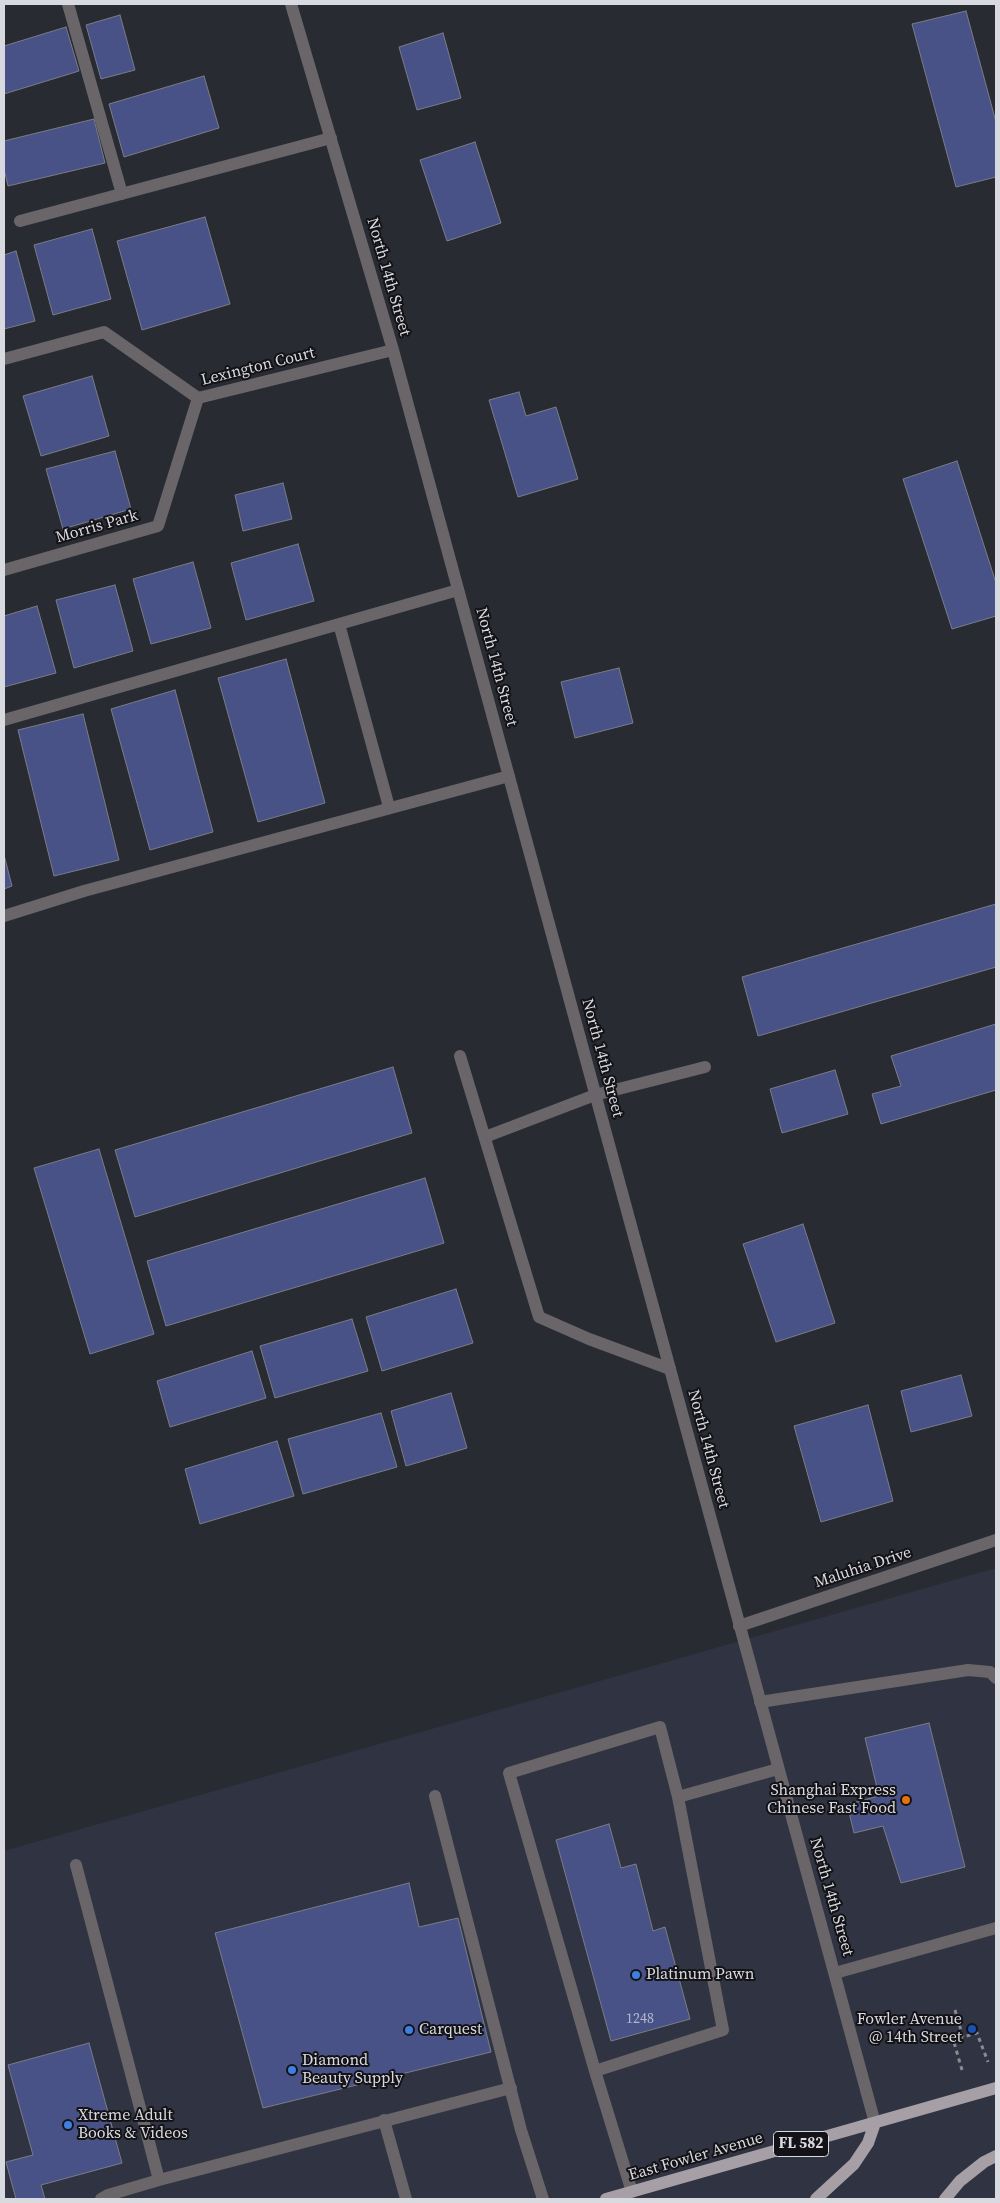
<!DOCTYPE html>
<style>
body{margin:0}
#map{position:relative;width:1000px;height:2203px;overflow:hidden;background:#292b33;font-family:"Source Serif 4",serif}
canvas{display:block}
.frame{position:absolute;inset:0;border:5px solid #d9dadf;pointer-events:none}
</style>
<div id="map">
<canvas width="1000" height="2203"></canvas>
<div class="frame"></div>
</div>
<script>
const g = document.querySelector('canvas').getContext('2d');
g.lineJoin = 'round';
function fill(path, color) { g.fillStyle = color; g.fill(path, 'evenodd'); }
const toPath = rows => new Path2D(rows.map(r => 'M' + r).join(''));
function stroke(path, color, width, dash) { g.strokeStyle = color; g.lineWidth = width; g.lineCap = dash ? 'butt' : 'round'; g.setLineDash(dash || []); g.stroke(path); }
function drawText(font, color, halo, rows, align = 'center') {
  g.font = font + ' "Source Serif 4",serif'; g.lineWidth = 4; g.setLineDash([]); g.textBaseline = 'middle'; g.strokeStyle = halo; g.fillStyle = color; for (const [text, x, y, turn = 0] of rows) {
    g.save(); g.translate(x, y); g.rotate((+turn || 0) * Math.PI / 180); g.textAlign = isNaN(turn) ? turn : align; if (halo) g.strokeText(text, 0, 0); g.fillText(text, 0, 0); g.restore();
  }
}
fill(toPath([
 [996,1568,996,2199,4,2199,4,1851]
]), '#303341');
const building = toPath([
 [966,11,996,122,996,177,956,187,912,24,966,11],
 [120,15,135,70,101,79,86,25,120,15],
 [66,27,79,71,4,94,4,46,66,27],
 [443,33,461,98,417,110,399,47,443,33],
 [204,76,219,128,124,157,109,104,204,76],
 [94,119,105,163,8,186,4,169,4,141,94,119],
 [475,142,501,223,447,241,420,160,475,142],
 [205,217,230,304,142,330,117,241,205,217],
 [92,229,111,299,53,315,34,245,92,229],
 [16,251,35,321,4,329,4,255,16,251],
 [92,376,109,436,41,456,23,396,92,376],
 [519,392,526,416,556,407,578,479,518,497,489,400,519,392],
 [115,451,131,509,63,529,46,469,115,451],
 [957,461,996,583,996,616,952,629,903,479,957,461],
 [283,483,292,519,243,531,235,495,283,483],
 [298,544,314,601,246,620,231,563,298,544],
 [193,562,211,628,151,644,133,579,193,562],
 [115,585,133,651,74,668,56,600,115,585],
 [37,606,56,673,4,687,4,616,37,606],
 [286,659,325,803,258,822,218,678,286,659],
 [619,668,633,723,575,738,561,682,619,668],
 [175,690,213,832,150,850,111,709,175,690],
 [83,714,119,860,54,876,18,730,83,714],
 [4,855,12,886,4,889,4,855],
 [996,904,996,967,758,1036,742,977,996,904],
 [996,1024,996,1090,881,1124,872,1094,901,1086,891,1056,996,1024],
 [393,1067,412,1133,135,1217,115,1150,393,1067],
 [835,1070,848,1114,782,1133,770,1089,835,1070],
 [99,1149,154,1334,90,1354,34,1168,99,1149],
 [425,1178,444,1243,166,1326,147,1261,425,1178],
 [803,1224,835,1323,776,1342,743,1244,803,1224],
 [456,1289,473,1343,382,1371,366,1317,456,1289],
 [352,1319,368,1371,275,1398,260,1346,352,1319],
 [252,1351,266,1398,170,1427,157,1381,252,1351],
 [961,1375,972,1416,911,1432,901,1391,961,1375],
 [451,1393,467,1448,406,1466,391,1411,451,1393],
 [868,1405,893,1501,821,1522,794,1426,868,1405],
 [381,1413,397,1467,303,1494,288,1439,381,1413],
 [277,1441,294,1496,200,1524,185,1469,277,1441],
 [929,1723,965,1867,901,1883,883,1826,854,1833,847,1804,879,1796,865,1738,929,1723],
 [609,1824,621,1868,636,1864,653,1931,665,1927,690,2019,611,2041,556,1840,609,1824],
 [409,1883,419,1927,458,1918,491,2052,263,2108,215,1933,409,1883],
 [89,2043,122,2163,41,2185,45,2199,16,2199,6,2162,33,2155,8,2065,89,2043]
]);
fill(building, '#485287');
stroke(building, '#7a7d86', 1);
stroke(toPath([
 [955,2010,963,2037,977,2033,988,2062],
 [962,2070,953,2039,963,2037]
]), '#898b91', 3, [4, 4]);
stroke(toPath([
 [68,4,122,194],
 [20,221,331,138],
 [460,1056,539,1317,589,1339,670,1369],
 [485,1137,595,1095,705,1067],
 [739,1626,996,1540],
 [760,1702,968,1670,990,1672,996,1678],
 [435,1796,521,2130,543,2199],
 [678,1797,778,1769],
 [76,1865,159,2180],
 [835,1973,996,1928],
 [595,2071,723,2030,678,1797,660,1727,509,1773,595,2071,632,2192],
 [384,2120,406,2199],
 [101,2199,108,2195,159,2180,511,2088]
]), '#696568', 12);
stroke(toPath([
 [291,4,393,350,875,2123],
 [4,359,104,332,198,398,393,350],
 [4,570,158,526,198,398],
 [339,624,389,807],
 [4,720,458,590],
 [4,916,84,891,509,776]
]), '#696568', 12);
stroke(toPath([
 [606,2199,996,2088],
 [816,2199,854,2164,868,2143,875,2123],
 [945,2199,960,2181,984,2162,996,2156]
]), '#a69fa5', 12);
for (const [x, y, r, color] of [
 [906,1800,5,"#e8710a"],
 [636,1975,5,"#3f7fe0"],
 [972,2029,5,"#1a4fb4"],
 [409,2030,5,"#3f7fe0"],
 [292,2070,5,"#3f7fe0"],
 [68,2125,5,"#3f7fe0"]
]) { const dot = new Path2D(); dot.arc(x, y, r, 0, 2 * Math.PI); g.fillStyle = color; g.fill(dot); stroke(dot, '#131317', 2); }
drawText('14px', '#b5b8c9', null, [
 ["1248",640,2019]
]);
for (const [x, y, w] of [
 [801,2144,55]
]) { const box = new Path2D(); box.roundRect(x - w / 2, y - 12.5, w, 25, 4); g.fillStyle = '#131317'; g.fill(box); stroke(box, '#d9dadf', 1); }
drawText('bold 15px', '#d9dadf', null, [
 ["FL 582",801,2144]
]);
drawText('16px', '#d9dadf', '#131317', [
 ["North 14th Street",388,277,74],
 ["Lexington Court",258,367,-14],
 ["Morris Park",97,527,-16],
 ["North 14th Street",496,667,75],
 ["North 14th Street",602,1058,75],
 ["North 14th Street",708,1449,75],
 ["Maluhia Drive",863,1568,-18],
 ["North 14th Street",831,1897,74],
 ["East Fowler Avenue",696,2157,-16]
]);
drawText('16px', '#d9dadf', '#131317', [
 ["Shanghai Express",896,1791,"right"],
 ["Chinese Fast Food",896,1809,"right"],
 ["Platinum Pawn",646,1975],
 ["Fowler Avenue",962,2020,"right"],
 ["@ 14th Street",962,2038,"right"],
 ["Carquest",419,2030],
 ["Diamond",302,2061],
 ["Beauty Supply",302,2079],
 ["Xtreme Adult",78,2116],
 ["Books & Videos",78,2134]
], 'left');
</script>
